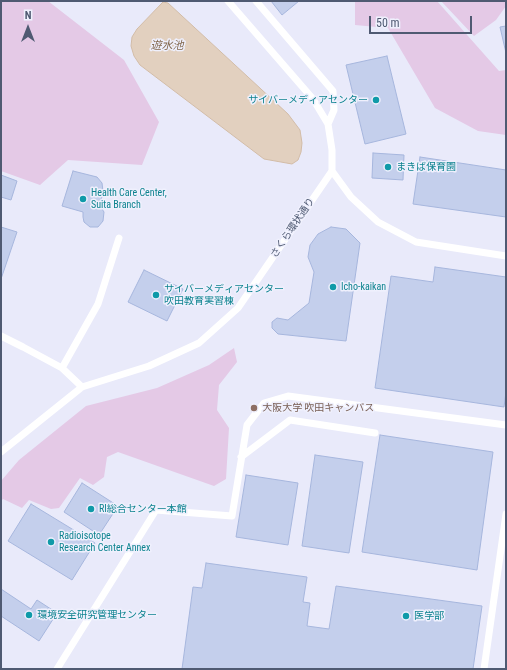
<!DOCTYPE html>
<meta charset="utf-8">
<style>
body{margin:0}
#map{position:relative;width:507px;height:670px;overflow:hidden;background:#e9eafa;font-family:"Roboto Condensed",sans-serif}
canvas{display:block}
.frame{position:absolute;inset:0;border:2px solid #4f5a72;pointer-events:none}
.north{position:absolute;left:8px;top:8px;width:40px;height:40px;-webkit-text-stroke:3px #eff0fd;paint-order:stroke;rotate:0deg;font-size:11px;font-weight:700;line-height:16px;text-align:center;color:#4f5a72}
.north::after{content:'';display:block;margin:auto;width:14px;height:18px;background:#4f5a72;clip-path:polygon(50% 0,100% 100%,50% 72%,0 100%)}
.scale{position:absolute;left:369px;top:16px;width:103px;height:18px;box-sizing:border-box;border:2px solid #4f5a72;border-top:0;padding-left:5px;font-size:12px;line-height:14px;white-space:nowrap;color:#4f5a72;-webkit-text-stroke:3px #eff0fd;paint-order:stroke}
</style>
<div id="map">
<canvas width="507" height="670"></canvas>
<div class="frame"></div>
<div class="north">N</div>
<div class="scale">50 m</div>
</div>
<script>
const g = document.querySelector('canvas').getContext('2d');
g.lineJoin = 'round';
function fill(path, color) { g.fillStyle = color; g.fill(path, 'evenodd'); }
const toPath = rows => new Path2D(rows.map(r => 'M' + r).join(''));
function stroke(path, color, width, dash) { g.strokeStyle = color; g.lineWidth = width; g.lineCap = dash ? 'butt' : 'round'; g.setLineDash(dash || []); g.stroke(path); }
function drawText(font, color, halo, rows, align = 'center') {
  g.font = font + ' "Roboto Condensed","Noto Sans JP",sans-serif'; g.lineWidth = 3; g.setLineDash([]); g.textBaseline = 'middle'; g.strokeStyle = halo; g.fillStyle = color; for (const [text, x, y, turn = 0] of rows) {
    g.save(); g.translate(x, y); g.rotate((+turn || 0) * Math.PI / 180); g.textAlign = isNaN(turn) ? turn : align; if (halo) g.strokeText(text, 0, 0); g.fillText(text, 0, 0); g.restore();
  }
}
fill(toPath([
 [1,1,48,1,124,60,159,122,142,165,68,160,40,185,1,171],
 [355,1,437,1,499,71,506,70,506,135,478,131,435,108,388,28,355,25],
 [441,1,506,1,506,6,496,20,474,36],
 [234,348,237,362,219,385,217,410,229,428,226,479,214,486,118,452,107,457,104,477,93,485,80,478,59,508,51,509,29,500,22,508,3,499,1,501,1,481,19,460,86,406,157,388,209,365]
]), '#e4c9e6');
const water = toPath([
 [163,2,168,3,288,114,300,130,302,143,301,152,298,160,292,164,264,159,140,65,134,56,131,46,132,37,137,29,163,2]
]);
fill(water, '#e2d0bf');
stroke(water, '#d2bca7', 1);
const building = toPath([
 [271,1,299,1,282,15,271,1],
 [506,26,506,53,500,27,506,26],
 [387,56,406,134,365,144,346,65,387,56],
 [373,153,404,155,403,180,372,178,373,153],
 [420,157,506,170,506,217,413,204,420,157],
 [73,171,97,177,102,183,103,191,100,206,104,212,103,221,98,227,90,227,84,222,83,217,83,212,62,206,73,171],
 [1,175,17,181,11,200,1,197,1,175],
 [1,227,17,232,1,279,1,227],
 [331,227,346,229,360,243,346,341,278,334,272,328,272,322,277,318,288,320,309,303,314,272,308,257,310,245,318,234,331,227],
 [435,267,506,277,506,392,504,407,375,388,391,276,433,282,435,267],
 [144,270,183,289,167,321,128,302,144,270],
 [380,435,493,452,477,570,362,552,380,435],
 [315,455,363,462,349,553,302,546,315,455],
 [246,475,298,483,288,545,236,537,246,475],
 [82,483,118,506,99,535,64,512,82,483],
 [31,504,95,543,72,580,8,541,31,504],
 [206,563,307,577,303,602,310,603,307,626,329,629,336,586,482,606,473,669,182,669,193,587,202,588,206,563],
 [1,589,31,609,37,600,57,613,39,641,1,616,1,589]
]);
fill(building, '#c4cfec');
stroke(building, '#a6b6dd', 1);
stroke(toPath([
 [256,1,333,91,334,110,328,124],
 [332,171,351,197,378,222,416,242,506,256],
 [1,336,23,347,62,368,82,387],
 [62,368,98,304,119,238],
 [1,452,82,387,149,366,199,343,238,308,332,171,332,150,328,124,313,99,228,1],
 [241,457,290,420,375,433],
 [57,669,156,510,232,516,247,425,264,403,288,396,506,425],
 [484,669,506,514]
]), '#fff', 7);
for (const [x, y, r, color] of [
 [376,100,4,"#0f9aa8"],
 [388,167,4,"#0f9aa8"],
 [83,199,4,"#0f9aa8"],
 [333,287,4,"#0f9aa8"],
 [156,295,4,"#0f9aa8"],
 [254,408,4,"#8d6e63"],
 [91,509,4,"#0f9aa8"],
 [51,542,4,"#0f9aa8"],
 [29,615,4,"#0f9aa8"],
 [406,616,4,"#0f9aa8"]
]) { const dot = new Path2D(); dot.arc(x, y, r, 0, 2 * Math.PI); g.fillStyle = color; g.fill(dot); stroke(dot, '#eff0fd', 1.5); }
drawText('10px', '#0d838f', '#eff0fd', [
 ["サイバーメディアセンター",368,100,"right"],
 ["まきば保育園",396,167],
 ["Health Care Center,",91,193],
 ["Suita Branch",91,205],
 ["Icho-kaikan",341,287],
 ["サイバーメディアセンター",164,289],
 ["吹田教育実習棟",164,301],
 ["RI総合センター本館",99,509],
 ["Radioisotope",59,536],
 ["Research Center Annex",59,548],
 ["環境安全研究管理センター",37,615],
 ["医学部",414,616]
], 'left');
drawText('10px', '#4f5a72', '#eff0fd', [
 ["さくら環状通り",293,228,-56]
]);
drawText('10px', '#785e54', '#eff0fd', [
 ["大阪大学 吹田キャンパス",262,408]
], 'left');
drawText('italic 11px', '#82674c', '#eff0fd', [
 ["遊水池",167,46]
]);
</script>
